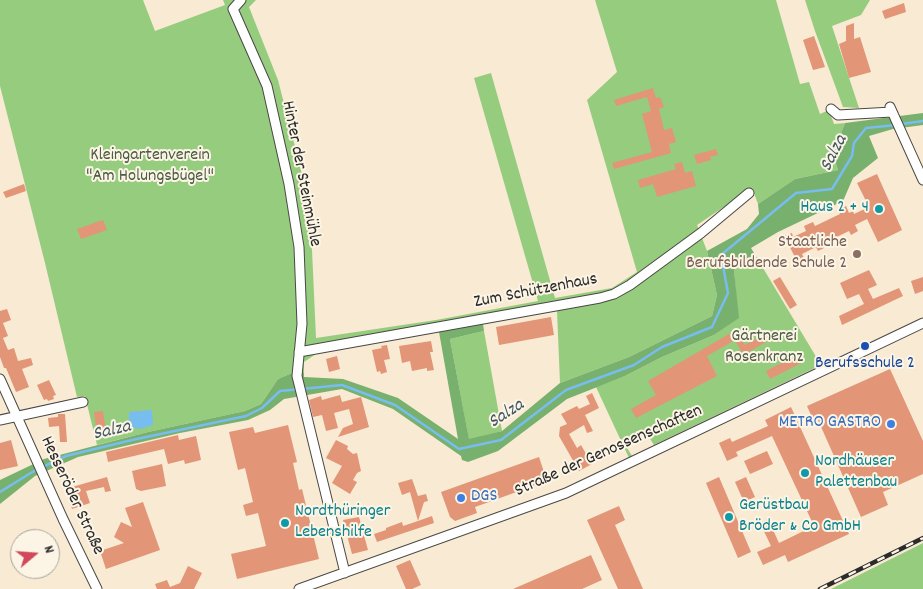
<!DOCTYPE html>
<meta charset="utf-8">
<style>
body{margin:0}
#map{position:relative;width:923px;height:589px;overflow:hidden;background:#f8ead3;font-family:Dekko,sans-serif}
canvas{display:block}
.north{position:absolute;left:10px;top:529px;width:50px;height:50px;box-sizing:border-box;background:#fcf5e5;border:1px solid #a8a49b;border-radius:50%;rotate:72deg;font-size:14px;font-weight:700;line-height:20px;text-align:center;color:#2b2b2b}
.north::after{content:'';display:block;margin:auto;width:18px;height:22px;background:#d1495b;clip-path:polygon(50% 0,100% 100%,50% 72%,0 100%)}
</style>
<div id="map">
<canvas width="923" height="589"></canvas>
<div class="north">N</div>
</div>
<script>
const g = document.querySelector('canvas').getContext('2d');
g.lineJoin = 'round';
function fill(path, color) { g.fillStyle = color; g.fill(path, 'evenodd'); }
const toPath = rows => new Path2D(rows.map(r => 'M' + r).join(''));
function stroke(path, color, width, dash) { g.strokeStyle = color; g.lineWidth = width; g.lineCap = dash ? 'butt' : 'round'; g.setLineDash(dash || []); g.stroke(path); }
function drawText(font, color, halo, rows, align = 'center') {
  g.font = font + ' Dekko,sans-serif'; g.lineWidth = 4; g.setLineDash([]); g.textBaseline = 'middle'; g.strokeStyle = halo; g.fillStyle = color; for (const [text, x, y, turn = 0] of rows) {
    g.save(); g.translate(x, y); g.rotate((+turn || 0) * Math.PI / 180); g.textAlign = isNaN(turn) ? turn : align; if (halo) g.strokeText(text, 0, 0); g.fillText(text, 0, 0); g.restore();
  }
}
fill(toPath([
 [0,0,143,0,155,31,225,5,223,0,256,0,249,7,278,80,303,178,312,250,316,338,436,320,538,301,474,78,491,73,555,298,612,288,637,272,587,100,617,72,595,0,776,0,800,84,809,82,820,114,829,110,834,124,845,123,833,154,838,170,795,179,758,204,752,188,697,225,707,251,717,295,712,316,629,357,560,383,557,311,316,354,304,362,304,373,292,373,278,379,261,404,245,411,148,432,97,445,85,396,77,397,45,263,0,86],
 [805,0,870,0,861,15,832,26,859,108,843,107,815,31],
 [757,258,821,365,654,445,647,434,626,446,632,456,629,458,596,387,625,376,662,357,714,335,738,318,734,270],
 [484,331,502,431,469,440,450,339],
 [923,543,923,589,831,589]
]), '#96cc7e');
fill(toPath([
 [923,113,923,125,893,129,869,136,878,158,853,178,843,201,778,232,751,248,757,258,734,270,739,318,714,335,662,357,625,376,567,399,498,451,468,462,462,460,461,456,393,409,342,389,284,399,270,410,248,420,180,433,78,457,35,476,0,504,0,480,44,459,148,432,245,411,261,404,278,379,292,373,304,373,304,377,343,379,398,398,458,439,439,332,483,324,484,331,450,339,469,439,502,431,560,383,629,357,712,316,717,295,707,251,747,229,759,214,758,204,795,179,838,170,833,154,845,123]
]), '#78b06d');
fill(toPath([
 [152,410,153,425,140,429,131,427,129,420,129,412]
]), '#78bdef');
stroke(toPath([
 [901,124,923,121],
 [0,492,34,471,66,456,132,440,246,416,262,408,280,391,342,385,395,405,459,449,501,440,566,390,634,365,662,347,712,327,728,293,721,255,796,193,832,189,852,156,854,143,866,128,896,125]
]), '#78bdef', 2.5);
fill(toPath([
 [904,3,906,12,885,19,882,11],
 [854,23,854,39,860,37,871,72,849,78,839,44,846,41,846,26],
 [814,36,825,67,813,70,803,40],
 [653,88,656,98,660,97,664,107,659,109,664,130,672,128,676,142,669,144,671,153,614,169,612,163,652,152,642,114,651,111,647,97,616,106,614,100],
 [716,149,718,155,710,157,711,160,697,164,694,155],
 [682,162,685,173,692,171,696,186,657,197,653,184,640,188,638,180,676,169,674,164],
 [877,174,902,230,878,242,867,219,855,225,858,231,851,235,849,231,822,244,824,248,818,251,816,247,802,254,804,258,797,261,784,236,792,233,793,237,806,231,804,226,813,222,815,226,840,214,838,210,846,206,849,213,853,211,854,214,869,207,857,183],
 [24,184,26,191,6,198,3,192],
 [103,220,107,230,81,239,77,229],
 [869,270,877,285,868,289,873,299,899,288,903,296,842,325,839,316,864,304,859,294,847,299,840,283],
 [780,277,797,305,790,309,773,281],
 [923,277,923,291,915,294,911,281],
 [7,309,11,320,3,323,8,336,3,338,8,350,14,348,18,361,31,358,33,365,22,369,29,387,16,392,6,368,4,368,0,357,0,311],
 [551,317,554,335,499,345,496,327],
 [736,330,745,345,770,331,773,338,743,355,735,340,707,356,717,376,636,418,631,409,656,395,648,381],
 [431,341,433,352,430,352,434,370,427,371,427,368,412,371,410,361,402,363,399,346],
 [387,345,390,359,384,360,387,372,381,374,380,371,377,372,372,350,382,348,381,346],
 [797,355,801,363,770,379,766,371],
 [337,356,340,369,329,372,326,359],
 [890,369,923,441,923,474,883,492,888,505,861,517,818,420,814,422,807,406],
 [49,380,56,395,53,396,54,399,48,401,47,399,44,400,37,385],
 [592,393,599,408,585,415,593,431,587,433,584,425,569,434,577,448,581,445,592,464,579,471,559,436,560,427,567,424,561,414,577,406,579,409,590,404,586,396],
 [340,395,342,402,361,397,369,427,338,437,343,428,353,424,349,409,334,413,338,428,326,431,322,415,313,417,309,400,321,396,322,400],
 [791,407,849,534,788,562,785,555,763,565,757,552,771,546,760,523,768,519,779,543,814,526,772,436,736,452,738,456,727,461,719,443,730,438,732,442,768,426,765,420],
 [103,411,106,432,97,433,94,412],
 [58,414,65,414,67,442,60,442,59,426,49,427,48,418,58,417],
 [288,425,297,462,293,463,299,490,302,489,319,559,237,579,231,554,266,546,258,513,246,516,243,505,253,502,245,468,238,470,229,432,253,427,255,433],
 [178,435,179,440,196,436,201,460,185,464,184,460,168,464,164,449,108,462,106,452],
 [11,440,18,466,0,470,0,443],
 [336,440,348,446,347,449,353,454,357,453,361,471,357,473,353,480,357,482,350,494,332,483,342,466,326,458],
 [767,451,773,464,750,474,744,461],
 [539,457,547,481,475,507,477,513,455,521,450,517,441,492],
 [162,464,166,486,141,491,136,489,132,471],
 [107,477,111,491,105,492,104,487,86,491,90,503,72,509,65,489],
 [719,477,751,552,738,558,706,483],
 [746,477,755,497,744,502,735,482],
 [412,479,418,496,426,494,428,501,424,502,418,521,432,516,434,523,377,542,374,534,386,530,386,528,402,522,403,526,418,521,410,492,402,495,398,483],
 [143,502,160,550,106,569,100,551,124,543,114,537,121,522,132,527,125,508],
 [619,506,625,520,615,525,643,589,618,589,587,520],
 [359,517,368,550,352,554,343,520],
 [591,555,602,580,582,589,513,589],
 [410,560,421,585,412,589,406,589,396,566],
 [188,566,202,573,194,589,157,589,155,584,167,580,170,587,180,583]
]), '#e29577');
const minor = toPath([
 [241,0,233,9,267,86,289,184,299,247,302,324,297,376,345,573],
 [890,107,923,180],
 [831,109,838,115,892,112],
 [299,352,600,298,614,294,630,285,701,233,749,193],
 [0,379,63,519,97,589],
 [0,420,83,402],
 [299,589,566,493,923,323]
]);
stroke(minor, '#4a4844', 11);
stroke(minor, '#fff', 9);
const rail = toPath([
 [820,589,923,538]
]);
stroke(rail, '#2b2b2b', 4.5);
stroke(rail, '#fcf5e5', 2.5, [8]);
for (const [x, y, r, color] of [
 [879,209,5,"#0f9aa8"],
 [857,254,5,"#8d6e63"],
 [865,346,5,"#1a4fb4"],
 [891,424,5,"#3f7fe0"],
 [805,473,5,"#0f9aa8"],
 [461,498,5,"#3f7fe0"],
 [729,517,5,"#0f9aa8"],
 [285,523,5,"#0f9aa8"]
]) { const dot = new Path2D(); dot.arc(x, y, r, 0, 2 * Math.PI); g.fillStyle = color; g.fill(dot); stroke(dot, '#fcf5e5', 2); }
drawText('18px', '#4b5b44', '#fcf5e5', [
 ["Kleingartenverein",150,157],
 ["\"Am Holungsbügel\"",150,178],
 ["Gärtnerei",764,338],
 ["Rosenkranz",764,359]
]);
drawText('18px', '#2b2b2b', '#fcf5e5', [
 ["Hinter der Steinmühle",300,174,79],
 ["Zum Schützenhaus",536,292,-11],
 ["Straße der Genossenschaften",609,452,-24],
 ["Hesseröder Straße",71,496,65]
]);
drawText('18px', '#0d838f', '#fcf5e5', [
 ["Haus 2 + 4",869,209,"right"],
 ["Nordhäuser",815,463],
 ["Palettenbau",815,484],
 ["Gerüstbau",739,507],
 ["Bröder & Co GmbH",739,528],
 ["Nordthüringer",295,513],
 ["Lebenshilfe",295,534]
], 'left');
drawText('18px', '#785e54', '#fcf5e5', [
 ["Staatliche",847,244],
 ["Berufsbildende Schule 2",847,265]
], 'right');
drawText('18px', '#164399', '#fcf5e5', [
 ["Berufsschule 2",865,365]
]);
drawText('18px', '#366cbe', '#fcf5e5', [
 ["METRO GASTRO",881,424],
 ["DGS",471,498,"left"]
], 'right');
drawText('italic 19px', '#425766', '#fcf5e5', [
 ["Salza",835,154,-63],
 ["Salza",507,415,-33],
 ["Salza",112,432,-13]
]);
</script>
